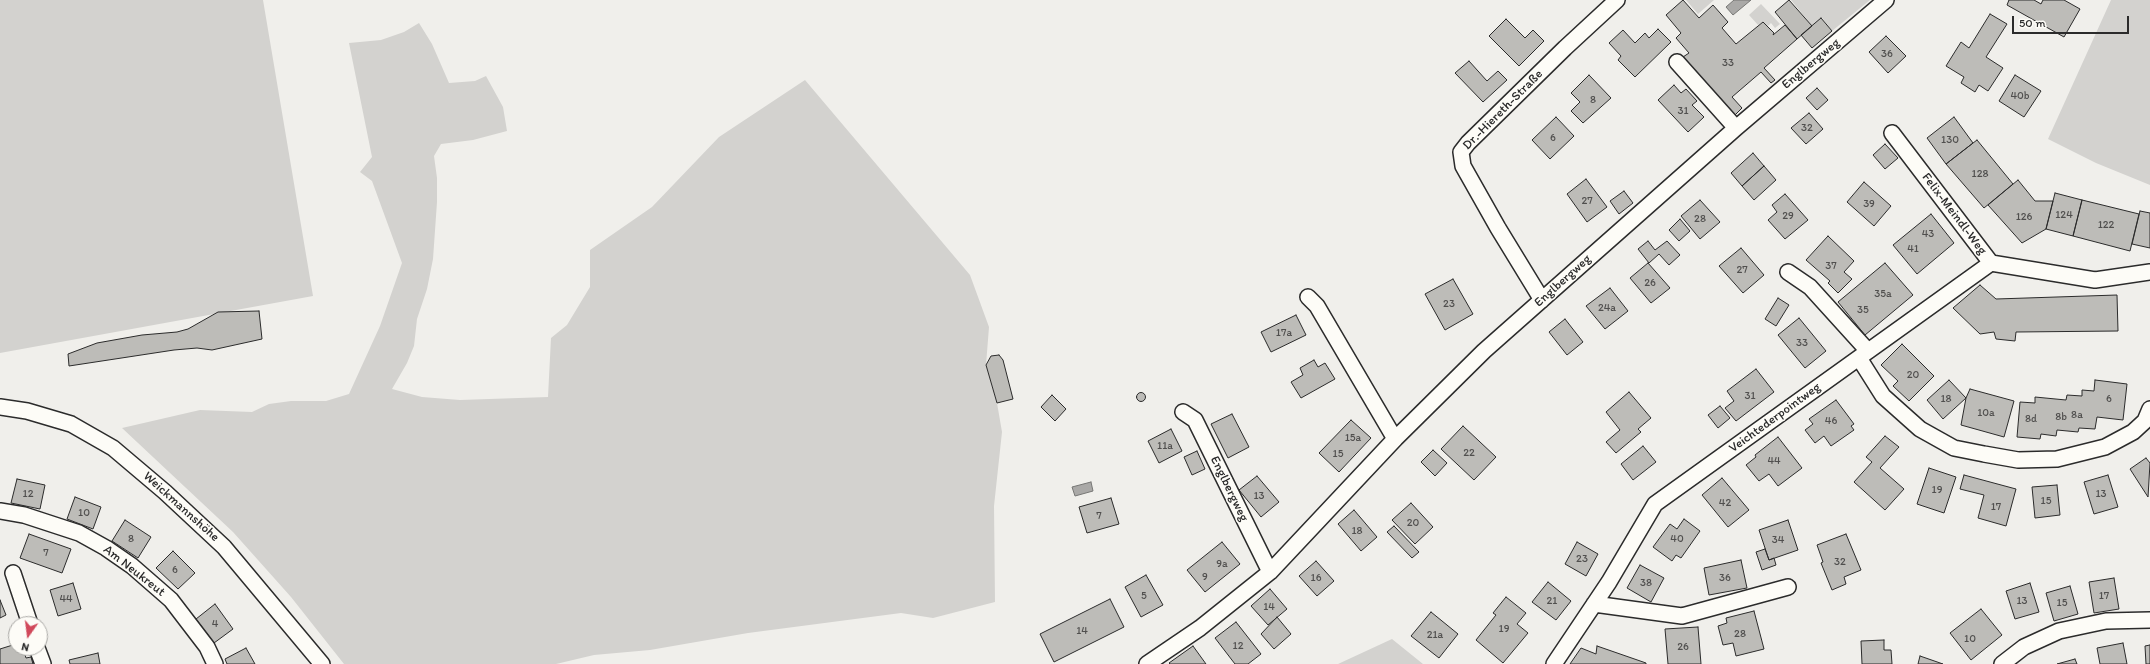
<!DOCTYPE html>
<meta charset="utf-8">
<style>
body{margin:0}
#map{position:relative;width:2150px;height:664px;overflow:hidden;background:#f0efeb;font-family:Itim,sans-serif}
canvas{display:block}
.north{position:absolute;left:8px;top:616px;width:40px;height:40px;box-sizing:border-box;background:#fdfcf7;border:1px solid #a9a8a5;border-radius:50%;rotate:194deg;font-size:11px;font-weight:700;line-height:16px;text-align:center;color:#2b2b2b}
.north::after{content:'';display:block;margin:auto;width:14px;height:18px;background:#d1495b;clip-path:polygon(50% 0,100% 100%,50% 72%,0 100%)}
.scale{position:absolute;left:2012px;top:16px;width:117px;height:18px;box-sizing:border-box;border:2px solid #2b2b2b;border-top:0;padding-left:5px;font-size:12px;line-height:14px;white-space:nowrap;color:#2b2b2b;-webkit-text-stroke:3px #fdfcf7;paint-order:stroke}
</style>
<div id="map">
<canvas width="2150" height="664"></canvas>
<div class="north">N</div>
<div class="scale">50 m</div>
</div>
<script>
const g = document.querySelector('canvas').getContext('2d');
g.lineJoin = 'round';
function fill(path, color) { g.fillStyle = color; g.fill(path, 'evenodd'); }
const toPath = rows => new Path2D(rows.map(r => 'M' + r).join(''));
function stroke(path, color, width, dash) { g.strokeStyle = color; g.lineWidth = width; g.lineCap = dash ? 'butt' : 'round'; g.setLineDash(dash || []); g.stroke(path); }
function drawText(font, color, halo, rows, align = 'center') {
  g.font = font + ' Itim,sans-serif'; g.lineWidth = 3; g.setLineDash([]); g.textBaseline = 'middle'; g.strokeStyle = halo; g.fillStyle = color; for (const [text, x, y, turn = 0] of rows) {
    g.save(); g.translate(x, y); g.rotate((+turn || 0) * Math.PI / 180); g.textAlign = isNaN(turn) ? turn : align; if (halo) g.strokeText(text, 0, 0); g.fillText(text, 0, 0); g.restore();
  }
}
fill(toPath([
 [0,0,263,0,313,296,0,353],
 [1686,0,1714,0,1698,14],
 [1791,0,1870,0,1832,31,1822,18,1812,26],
 [2111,0,2150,0,2150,185,2096,163,2048,139],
 [1761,4,1780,24,1775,28,1771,23,1768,26,1763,22,1758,25,1749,15],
 [419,23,432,44,449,83,475,81,486,76,503,107,507,131,473,140,441,144,434,156,437,178,437,202,433,259,427,289,417,319,414,346,407,363,392,389,422,397,460,400,548,397,551,338,567,325,590,287,590,250,652,207,719,137,805,80,970,275,989,327,986,365,997,403,1002,432,994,506,995,602,933,618,901,613,748,633,650,650,594,655,556,664,344,664,291,597,233,532,122,428,200,410,252,412,269,404,291,401,326,401,349,394,380,326,402,263,372,181,360,172,372,157,349,43,381,40,404,32],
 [1392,639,1423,664,1338,664]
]), '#d3d2cf');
const water = toPath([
 [1734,0,1751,0,1733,15,1726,7,1734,0],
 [1091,482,1093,491,1075,496,1072,487,1091,482]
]);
fill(water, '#aaa9a7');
stroke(water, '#777775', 1);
const building = toPath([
 [1683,0,1699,18,1713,5,1728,22,1722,28,1736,44,1763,22,1774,33,1773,35,1785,25,1797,39,1764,68,1775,80,1771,83,1761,72,1732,97,1742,108,1734,116,1683,57,1689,53,1676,38,1681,33,1666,15,1683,0],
 [1789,0,1812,26,1797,39,1775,12,1789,0],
 [2009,0,2034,0,2041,4,2043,0,2064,0,2080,9,2064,37,2007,5,2009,0],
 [1990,14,2007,24,1986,57,2003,68,1988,91,1979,85,1975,92,1961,83,1964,77,1946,66,1961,42,1969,48,1990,14],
 [1821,18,1832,31,1812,48,1801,35,1821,18],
 [1506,19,1525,38,1533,30,1544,41,1519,66,1489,36,1506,19],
 [1658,29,1671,42,1635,77,1618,60,1621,56,1609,43,1623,30,1635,43,1645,33,1649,38,1658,29],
 [1886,36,1906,56,1888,73,1869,52,1886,36],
 [1469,61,1487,81,1498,71,1507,80,1483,102,1455,73,1469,61],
 [1589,75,1611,98,1583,123,1571,111,1580,102,1571,93,1589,75],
 [2015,75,2041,91,2024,117,1999,101,2015,75],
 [1674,85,1681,93,1686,89,1697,101,1692,105,1704,117,1688,132,1658,100,1674,85],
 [1817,88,1828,100,1817,110,1806,98,1817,88],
 [1809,113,1823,129,1806,144,1791,128,1809,113],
 [1556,117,1574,136,1550,159,1532,140,1556,117],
 [1954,117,1973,143,1946,164,1927,138,1954,117],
 [1977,140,2013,184,1984,208,1946,164,1977,140],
 [1885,144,1898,158,1885,169,1873,155,1885,144],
 [1753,153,1764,166,1742,186,1731,173,1753,153],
 [1764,166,1776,180,1754,200,1742,186,1764,166],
 [1586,179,1607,207,1587,222,1567,194,1586,179],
 [2018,180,2035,201,2053,201,2046,229,2022,243,1988,205,2018,180],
 [1864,182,1891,206,1874,226,1847,202,1864,182],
 [1624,191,1633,203,1619,214,1610,201,1624,191],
 [2055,193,2082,200,2073,236,2046,229,2055,193],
 [1785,194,1808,220,1785,239,1768,220,1777,212,1772,205,1785,194],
 [1700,200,1720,222,1700,239,1681,216,1700,200],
 [2082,200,2139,214,2130,251,2073,236,2082,200],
 [2140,211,2150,213,2150,248,2132,244,2140,211],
 [1931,214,1954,243,1917,274,1893,245,1931,214],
 [1680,219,1690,231,1679,241,1669,230,1680,219],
 [1828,236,1854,261,1844,272,1852,279,1838,293,1828,283,1830,281,1806,260,1828,236],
 [1648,241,1655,250,1667,241,1680,255,1669,265,1659,254,1649,263,1638,249,1648,241],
 [1741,248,1764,275,1743,293,1719,266,1741,248],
 [1648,263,1670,288,1651,303,1630,278,1648,263],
 [1885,263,1913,295,1865,335,1838,302,1885,263],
 [1453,279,1473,314,1445,330,1425,294,1453,279],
 [1980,285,1996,299,2117,295,2118,331,2016,332,2015,341,1996,339,1994,332,1980,334,1953,308,1980,285],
 [1610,288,1628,311,1605,329,1586,306,1610,288],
 [1778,298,1789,305,1776,326,1765,319,1778,298],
 [259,311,262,339,212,350,197,348,174,350,69,366,68,354,97,343,142,335,177,332,188,329,218,312,259,311],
 [1296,315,1306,335,1271,352,1261,332,1296,315],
 [1799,318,1826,351,1805,368,1778,335,1799,318],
 [1565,319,1583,342,1567,355,1549,332,1565,319],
 [1902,344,1934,376,1909,401,1893,386,1898,381,1881,365,1902,344],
 [999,355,1003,360,1013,399,997,403,986,365,991,356,999,355],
 [1314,360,1318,367,1325,363,1335,379,1301,398,1291,382,1303,375,1300,368,1314,360],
 [1756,369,1774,392,1736,421,1725,408,1734,401,1727,391,1756,369],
 [1949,380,1966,398,1943,419,1927,400,1949,380],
 [2095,380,2127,384,2123,420,2097,417,2095,429,2079,428,2078,432,2057,430,2056,436,2041,434,2040,439,2017,437,2020,402,2035,403,2035,397,2066,400,2067,395,2082,396,2082,390,2094,391,2095,380],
 [1970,389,2014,401,2004,437,1961,425,1966,398,1970,389],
 [1629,392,1651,418,1638,429,1641,432,1616,453,1606,442,1620,430,1606,412,1629,392],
 '1136.5 397a4.5 4.5 0 1 1 9 0a4.5 4.5 0 1 1-9 0Z',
 [1052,395,1066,409,1055,421,1041,407,1052,395],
 [1836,400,1854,424,1851,426,1854,430,1831,446,1824,436,1815,443,1805,430,1813,424,1809,419,1836,400],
 [1720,406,1730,418,1718,428,1708,415,1720,406],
 [1232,414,1249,447,1228,458,1211,424,1232,414],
 [1351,420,1371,438,1339,472,1319,453,1351,420],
 [1463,426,1496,457,1474,480,1441,449,1463,426],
 [1171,429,1182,451,1159,463,1148,441,1171,429],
 [1885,436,1899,447,1880,468,1904,489,1885,510,1854,482,1872,462,1866,457,1885,436],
 [1778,437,1802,468,1778,486,1769,474,1759,481,1746,465,1756,457,1755,455,1778,437],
 [1643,446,1656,462,1633,480,1621,464,1643,446],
 [1433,450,1447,463,1435,476,1421,462,1433,450],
 [1197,451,1205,469,1192,475,1184,457,1197,451],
 [2146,458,2150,463,2148,497,2130,469,2146,458],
 [1929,468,1956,477,1944,513,1917,504,1929,468],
 [1964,475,2016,489,2006,526,1978,518,1984,495,1960,489,1964,475],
 [2108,475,2118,507,2094,514,2084,482,2108,475],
 [1257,476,1279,502,1261,517,1239,490,1257,476],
 [1722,478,1749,510,1728,527,1702,495,1722,478],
 [17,479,45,485,40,509,11,503,17,479],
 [2057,485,2060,515,2035,518,2032,487,2057,485],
 [75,497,101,507,93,529,67,519,75,497],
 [1111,498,1119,524,1087,533,1079,507,1111,498],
 [1411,503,1433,527,1415,544,1392,520,1411,503],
 [1354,510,1377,537,1361,551,1338,524,1354,510],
 [1684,519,1700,531,1681,558,1676,555,1672,561,1653,547,1670,524,1677,529,1684,519],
 [125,520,151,537,138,558,112,541,125,520],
 [1788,520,1798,550,1769,560,1759,530,1788,520],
 [1394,526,1419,552,1412,558,1387,532,1394,526],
 [29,534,71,549,62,573,20,558,29,534],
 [1846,534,1861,570,1844,577,1846,584,1832,590,1821,563,1823,562,1817,545,1846,534],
 [1222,542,1240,564,1205,592,1187,570,1222,542],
 [1577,542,1598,554,1586,576,1565,564,1577,542],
 [1765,549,1769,560,1774,558,1776,565,1762,570,1756,552,1765,549],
 [173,551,195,573,178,589,156,568,173,551],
 [1741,560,1747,588,1709,595,1704,568,1741,560],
 [1316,561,1334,581,1317,596,1299,576,1316,561],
 [1640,565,1664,578,1651,602,1627,588,1640,565],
 [1146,575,1163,605,1141,617,1125,587,1146,575],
 [2114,578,2119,609,2094,613,2089,582,2114,578],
 [1548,582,1571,601,1556,620,1532,602,1548,582],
 [73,583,81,609,58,616,50,590,73,583],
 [2030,583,2039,612,2015,619,2006,591,2030,583],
 [2070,586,2078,614,2054,621,2046,593,2070,586],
 [1270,589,1287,609,1268,625,1251,606,1270,589],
 [1506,597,1526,613,1517,624,1528,633,1503,663,1476,640,1496,615,1493,613,1506,597],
 [1110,599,1124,627,1054,662,1040,634,1110,599],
 [0,600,6,615,0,618,0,600],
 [215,604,233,629,214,643,196,619,215,604],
 [1981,609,2002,635,1971,660,1950,633,1981,609],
 [1754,611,1764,649,1736,656,1733,643,1723,645,1718,626,1727,623,1726,618,1754,611],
 [1431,612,1458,634,1439,658,1411,636,1431,612],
 [1277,617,1291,634,1274,649,1261,634,1277,617],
 [1236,622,1261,654,1248,664,1235,664,1215,638,1236,622],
 [1698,627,1701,664,1668,664,1665,629,1698,627],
 [1884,640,1884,650,1891,650,1892,664,1862,664,1861,641,1884,640],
 [2123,643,2127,664,2100,664,2097,648,2123,643],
 [16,644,16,648,23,648,26,658,31,657,33,664,0,664,0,649,16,644],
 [2150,645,2150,664,2146,664,2145,646,2150,645],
 [1193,646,1206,664,1170,664,1169,663,1193,646],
 [1597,646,1646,663,1646,664,1570,664,1581,648,1596,654,1597,646],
 [246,648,255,664,227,664,225,659,246,648],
 [98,653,100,664,70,664,69,660,98,653],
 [1920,656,1943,664,1918,664,1920,656],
 [2075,659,2077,664,2057,664,2075,659]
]);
fill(building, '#bdbcb8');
stroke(building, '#2b2b2b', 1);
const minor = toPath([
 [1677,62,1736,128],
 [1892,133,1991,263,2095,280,2150,272],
 [1788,272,1810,287,1868,351],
 [1308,297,1317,306,1395,439],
 [1542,300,1498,228,1463,166,1461,152,1468,143,1565,48,1617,0],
 [1859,358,1883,396,1920,429,1954,448,1984,454,2018,460,2057,459,2105,447,2133,432,2145,421,2150,409],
 [0,407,27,411,71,424,113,448,165,492,224,547,322,664],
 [1183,412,1195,420,1270,572],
 [0,511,24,515,79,533,106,548,132,566,171,600,207,647,215,664],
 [13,573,30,624],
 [1594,604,1682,616,1788,587],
 [37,648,43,664],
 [1147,664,1200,628,1270,572,1395,439,1484,351,1736,128,1886,0],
 [1554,664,1609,582,1655,504,1991,263],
 [2002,664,2024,647,2059,631,2106,621,2150,620]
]);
stroke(minor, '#2b2b2b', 18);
stroke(minor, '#fdfcf7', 15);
drawText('11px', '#504f4e', null, [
 ["36",1887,54],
 ["33",1728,63],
 ["40b",2020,96],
 ["8",1593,100],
 ["31",1683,111],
 ["32",1807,128],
 ["6",1553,138],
 ["130",1950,140],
 ["128",1980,174],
 ["27",1587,201],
 ["39",1869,204],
 ["124",2064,215],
 ["29",1788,216],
 ["126",2024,217],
 ["28",1700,219],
 ["122",2106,225],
 ["43",1928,234],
 ["41",1913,249],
 ["37",1831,266],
 ["27",1742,270],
 ["26",1650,283],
 ["35a",1883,294],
 ["23",1449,304],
 ["24a",1607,308],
 ["35",1863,310],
 ["17a",1284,333],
 ["33",1802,343],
 ["20",1913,375],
 ["31",1750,396],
 ["18",1946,399],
 ["6",2109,399],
 ["10a",1986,413],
 ["8a",2077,415],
 ["8b",2061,417],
 ["8d",2031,419],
 ["46",1831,421],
 ["15a",1353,438],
 ["11a",1165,446],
 ["22",1469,453],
 ["15",1338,454],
 ["44",1774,461],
 ["19",1937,490],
 ["12",28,494],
 ["13",2101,494],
 ["13",1259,496],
 ["15",2046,501],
 ["42",1725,503],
 ["17",1996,507],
 ["10",84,513],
 ["7",1099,516],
 ["20",1413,523],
 ["18",1357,531],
 ["8",131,539],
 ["40",1677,539],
 ["34",1778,540],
 ["7",46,553],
 ["23",1582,559],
 ["32",1840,562],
 ["9a",1222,564],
 ["6",175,570],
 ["9",1205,577],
 ["16",1316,578],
 ["36",1725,578],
 ["38",1646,583],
 ["5",1144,596],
 ["17",2104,596],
 ["44",66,599],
 ["21",1552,601],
 ["13",2022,601],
 ["15",2062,603],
 ["14",1269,607],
 ["4",215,624],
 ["19",1504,629],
 ["14",1082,631],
 ["28",1740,634],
 ["21a",1435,635],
 ["10",1970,639],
 ["12",1238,646],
 ["26",1683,647]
]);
drawText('13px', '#2b2b2b', '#fdfcf7', [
 ["Englbergweg",1811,64,-40],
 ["Dr.-Hiereth-Straße",1503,110,-45],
 ["Felix-Meindl-Weg",1954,214,53],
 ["Englbergweg",1563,281,-42],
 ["Veichtederpointweg",1775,418,-36],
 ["Englbergweg",1229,489,64],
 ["Weickmannshöhe",181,507,42],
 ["Am Neukreut",134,571,38]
]);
</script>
